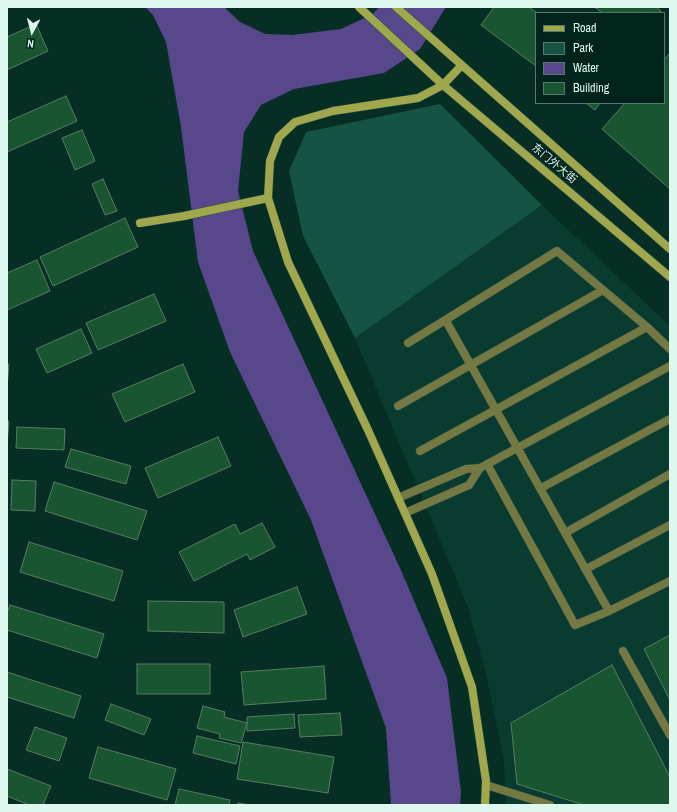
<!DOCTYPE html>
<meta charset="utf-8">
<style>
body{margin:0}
#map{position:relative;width:677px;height:812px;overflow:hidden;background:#062e24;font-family:"Archivo Narrow",sans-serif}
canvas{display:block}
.frame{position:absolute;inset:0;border:8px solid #def8ef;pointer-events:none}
.legend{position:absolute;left:535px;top:12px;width:130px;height:92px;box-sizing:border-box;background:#00241b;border:1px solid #597970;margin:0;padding:5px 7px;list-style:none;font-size:12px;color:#def8ef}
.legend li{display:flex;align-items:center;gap:8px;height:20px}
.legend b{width:20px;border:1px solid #597970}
.north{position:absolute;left:12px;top:12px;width:40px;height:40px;-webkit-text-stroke:3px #00241b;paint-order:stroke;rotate:187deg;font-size:11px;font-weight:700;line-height:16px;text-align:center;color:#def8ef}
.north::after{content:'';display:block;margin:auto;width:14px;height:18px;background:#def8ef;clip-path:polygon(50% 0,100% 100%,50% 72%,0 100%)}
</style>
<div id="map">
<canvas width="677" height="812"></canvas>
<div class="frame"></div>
<ul class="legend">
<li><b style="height:5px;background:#a0a74c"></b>Road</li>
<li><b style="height:11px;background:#155445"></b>Park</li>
<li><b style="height:11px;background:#58478b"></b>Water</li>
<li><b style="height:11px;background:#185530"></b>Building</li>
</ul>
<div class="north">N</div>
</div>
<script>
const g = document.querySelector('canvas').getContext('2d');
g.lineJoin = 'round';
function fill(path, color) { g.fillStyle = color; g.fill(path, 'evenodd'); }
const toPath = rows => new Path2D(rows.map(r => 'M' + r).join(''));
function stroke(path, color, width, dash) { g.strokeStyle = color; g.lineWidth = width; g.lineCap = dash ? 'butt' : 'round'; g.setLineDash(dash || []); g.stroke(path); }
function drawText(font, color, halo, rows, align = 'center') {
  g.font = font + ' "Archivo Narrow","Noto Sans SC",sans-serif'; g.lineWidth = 3; g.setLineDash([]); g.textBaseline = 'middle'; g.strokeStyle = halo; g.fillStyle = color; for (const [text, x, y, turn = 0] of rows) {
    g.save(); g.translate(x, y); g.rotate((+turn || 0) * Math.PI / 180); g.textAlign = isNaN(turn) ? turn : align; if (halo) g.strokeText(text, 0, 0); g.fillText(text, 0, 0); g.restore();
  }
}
fill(toPath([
 [542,205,670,326,670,805,506,805,504,761,486,674,468,607,355,338]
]), '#093b30');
fill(toPath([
 [440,104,542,205,355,338,303,236,289,171,306,132]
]), '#155445');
fill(toPath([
 [145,7,224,7,240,22,265,34,292,35,341,29,373,14,379,7,446,7,420,49,384,73,294,89,261,105,244,132,238,191,253,251,400,568,447,678,461,792,460,805,391,805,386,728,311,520,230,352,198,262,181,127,166,42,153,15]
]), '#58478b');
const building = toPath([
 [494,7,529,7,537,13,536,66,481,25,494,7],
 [594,7,656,7,661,11,659,13,603,13,594,7],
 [36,24,48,51,7,70,7,37,36,24],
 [670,53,670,189,602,129,625,103,664,103,664,60,670,53],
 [66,96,77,121,7,152,7,122,66,96],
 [586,103,600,103,595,110,586,103],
 [82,130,95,161,75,170,62,138,82,130],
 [103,179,117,211,105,215,92,184,103,179],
 [125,218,138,247,53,286,40,257,125,218],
 [37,260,50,291,7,310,7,273,37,260],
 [154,294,166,321,98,350,86,323,154,294],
 [81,329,92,353,47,373,36,349,81,329],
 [7,364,9,364,7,388,7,364],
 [183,364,195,392,125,422,112,394,183,364],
 [7,421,9,421,7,446,7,421],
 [17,427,65,429,64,450,16,448,17,427],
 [218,437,231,466,158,498,145,468,218,437],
 [71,449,131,466,126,484,65,467,71,449],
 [12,480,36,481,35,511,11,510,12,480],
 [54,482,147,511,137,540,45,511,54,482],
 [262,523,275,547,250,560,247,554,194,581,179,552,235,524,240,534,262,523],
 [29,542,123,571,114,601,20,572,29,542],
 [297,587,307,614,243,637,234,610,297,587],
 [148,601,224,602,224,633,148,631,148,601],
 [10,605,104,634,97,658,7,630,7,613,10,605],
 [670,635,670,700,644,649,670,635],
 [137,664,210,664,210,694,137,694,137,664],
 [612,665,670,777,670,805,584,805,517,784,511,723,612,665],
 [324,666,326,699,244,705,241,672,324,666],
 [7,672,81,696,74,718,7,697,7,672],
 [111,704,151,719,144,735,105,720,111,704],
 [203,706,225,712,224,717,247,723,241,743,219,738,220,734,197,728,203,706],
 [340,713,342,735,300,737,298,715,340,713],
 [294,714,295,728,247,731,247,717,294,714],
 [35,727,67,738,59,761,26,750,35,727],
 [197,736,240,746,236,764,193,753,197,736],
 [243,742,334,757,328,793,237,779,243,742],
 [98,747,176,769,167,800,89,778,98,747],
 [7,769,51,786,43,805,29,805,7,796,7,769],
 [179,789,230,800,229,805,175,805,179,789],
 [238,803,251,805,237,805,238,803]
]);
fill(building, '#185530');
stroke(building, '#587d62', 1);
const lane = toPath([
 [446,321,609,611,575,625,487,464],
 [408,343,557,251,647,327],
 [398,406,603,290],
 [420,451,647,327,670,349],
 [541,488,670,419],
 [398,498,466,469,480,468,670,366],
 [405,513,469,485,480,468],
 [565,533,670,474],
 [586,569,670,525],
 [609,611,670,581]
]);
const street = toPath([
 [623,651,670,735],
 [486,785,550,805]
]);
const secondary = toPath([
 [359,7,443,85,670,277],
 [396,7,670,249],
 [268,198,288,262,368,430,432,574,472,687,486,781,485,805],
 [140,223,184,216,268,198,270,161,279,137,295,122,333,111,418,98,443,85,461,66]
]);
stroke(lane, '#244a40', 9);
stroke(street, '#244a40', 9);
stroke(secondary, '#244a40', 9);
stroke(lane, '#747842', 8);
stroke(street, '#747842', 8);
stroke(secondary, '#a0a74c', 8);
drawText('11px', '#def8ef', '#00241b', [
 ["东门外大街",554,164,40]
]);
</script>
